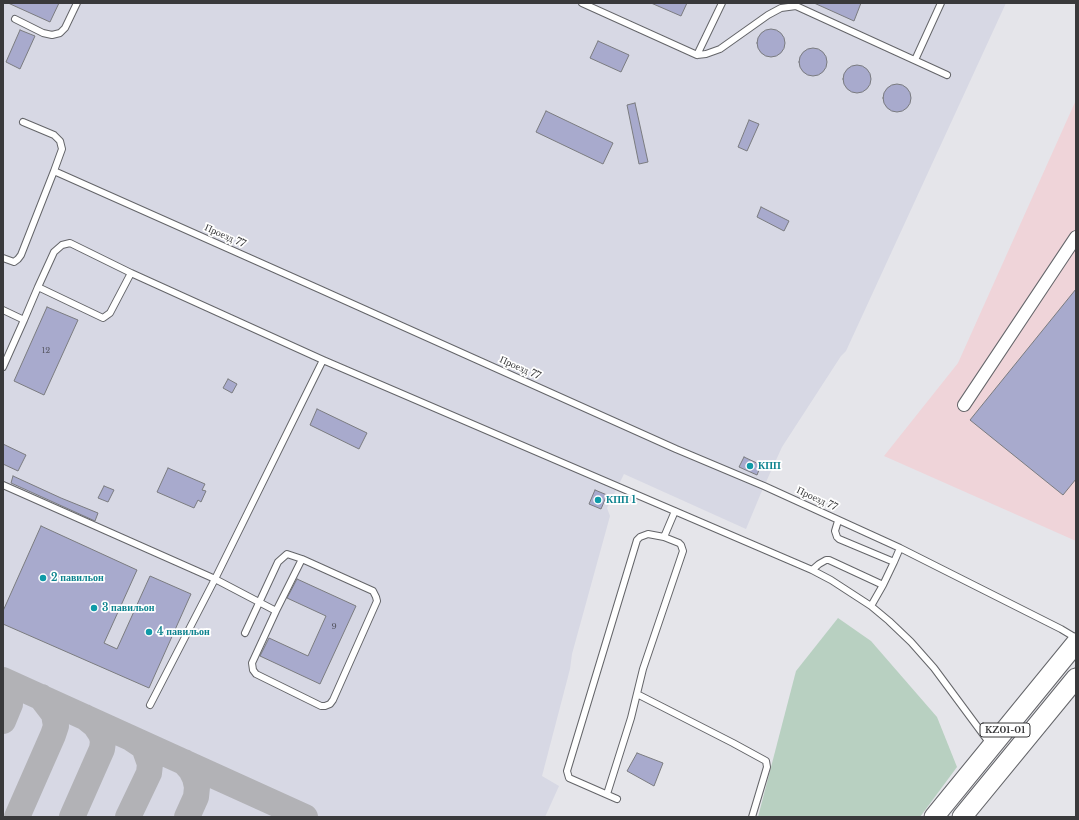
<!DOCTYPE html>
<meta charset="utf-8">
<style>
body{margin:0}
#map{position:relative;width:1079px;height:820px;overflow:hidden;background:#e5e5ea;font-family:"Libre Baskerville",serif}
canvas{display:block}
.frame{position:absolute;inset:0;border:4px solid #39393b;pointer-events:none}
</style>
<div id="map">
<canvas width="1079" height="820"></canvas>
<div class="frame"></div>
</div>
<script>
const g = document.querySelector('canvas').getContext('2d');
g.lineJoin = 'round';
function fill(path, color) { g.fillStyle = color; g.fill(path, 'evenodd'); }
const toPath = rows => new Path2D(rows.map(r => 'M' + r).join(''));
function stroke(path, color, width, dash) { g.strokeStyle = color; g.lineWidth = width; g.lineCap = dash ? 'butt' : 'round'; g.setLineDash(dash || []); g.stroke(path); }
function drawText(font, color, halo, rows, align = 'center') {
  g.font = font + ' "Libre Baskerville",serif'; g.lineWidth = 3.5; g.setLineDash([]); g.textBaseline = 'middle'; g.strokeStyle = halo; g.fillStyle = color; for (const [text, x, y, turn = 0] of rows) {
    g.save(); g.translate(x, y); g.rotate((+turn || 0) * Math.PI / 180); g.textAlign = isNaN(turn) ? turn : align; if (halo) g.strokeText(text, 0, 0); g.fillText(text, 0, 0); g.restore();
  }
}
fill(toPath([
 [3,3,1006,3,846,351,841,356,782,447,761,493,746,529,624,474,607,508,610,516,572,654,570,669,542,776,559,786,545,817,3,817]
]), '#d7d8e4');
fill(toPath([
 [1076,100,1076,541,884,456,958,363]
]), '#efd4d9');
fill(toPath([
 [838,618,871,641,937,717,957,767,920,817,758,817,796,671]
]), '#b8d0c1');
stroke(toPath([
 [3,680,305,817],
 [3,683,10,697,10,704,3,721],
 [184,762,191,770,195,778,197,787,196,797,187,817],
 [17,817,53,735,56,726,54,714,41,697],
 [72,817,102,749,103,741,101,734,95,725,85,717],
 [128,817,149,773,150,764,144,747,132,739]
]), '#b2b2b6', 26);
const building = toPath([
 [8,3,59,3,50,22,8,3],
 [651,3,687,3,681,16,651,3],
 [814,3,861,3,854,21,814,3],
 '757 43a14 14 0 1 1 28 0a14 14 0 1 1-28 0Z',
 [20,30,35,36,20,69,6,62,20,30],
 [598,41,629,55,621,72,590,58,598,41],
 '799 62a14 14 0 1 1 28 0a14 14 0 1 1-28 0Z',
 '843 79a14 14 0 1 1 28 0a14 14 0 1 1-28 0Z',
 '883 98a14 14 0 1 1 28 0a14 14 0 1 1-28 0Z',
 [635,103,648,162,639,164,627,105,635,103],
 [546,111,613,143,603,164,536,132,546,111],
 [749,120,759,124,747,151,738,147,749,120],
 [761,207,789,221,784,231,757,217,761,207],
 [1076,289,1076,479,1063,495,970,420,1076,289],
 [47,307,78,320,44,395,14,381,47,307],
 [228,379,237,384,232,393,223,388,228,379],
 [317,409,367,433,359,449,310,425,317,409],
 [3,444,26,455,18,471,3,464,3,444],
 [744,457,761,465,757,475,739,467,744,457],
 [168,468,205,484,202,490,206,491,201,502,198,500,194,508,157,492,168,468],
 [13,476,61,498,98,513,95,521,11,483,13,476],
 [104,486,114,490,108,502,98,498,104,486],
 [595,490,607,495,601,509,589,504,595,490],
 [41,526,137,570,104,643,117,649,150,576,191,594,149,688,3,624,3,611,41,526],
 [297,579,356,606,320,684,260,656,269,638,308,656,326,616,287,598,297,579],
 [637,753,663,763,654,786,627,771,637,753]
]);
fill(building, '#a8aacd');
stroke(building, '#7b7c80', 1);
const service = toPath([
 [582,3,697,55,706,54,720,49,768,15,781,8,796,6,947,75],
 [15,19,43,33,52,35,60,33,65,28,77,3],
 [697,55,722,3],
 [915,60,941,3],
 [23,122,54,135,60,141,62,149,54,171],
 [3,258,14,262,18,259,21,255,54,171,317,288,676,449,764,486,900,548,1061,629,1076,638],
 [38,287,103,318,110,313,131,273],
 [3,310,24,320,38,287,54,252,62,245,70,243,131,273,323,360,812,570,831,580,871,606,889,621,911,642,934,668,991,745],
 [3,367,24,320],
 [3,485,215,579,276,611,252,663,253,670,256,674,321,706,325,706,330,704,333,700,377,601,376,597,373,591,302,559,276,611],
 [894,562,900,548],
 [812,570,819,564,826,560,829,560,883,585,894,562,839,539,837,537,835,531,838,521],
 [871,606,883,585],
 [245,633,278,562,287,554,302,559],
 [637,694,733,743,766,761,767,767,752,817],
 [150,705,215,579,323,360],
 [607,794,631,718,643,669,683,551,681,545,679,543,664,537,675,511],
 [617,799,569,778,567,771,637,540,640,537,648,534,664,537]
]);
const minor = toPath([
 [964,405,1076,237]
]);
const trunk = toPath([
 [934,817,1076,643],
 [962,817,1076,678]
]);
stroke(service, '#646569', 8);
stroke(minor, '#646569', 14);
stroke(trunk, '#646569', 21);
stroke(service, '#fff', 6);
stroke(minor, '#fff', 12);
stroke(trunk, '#fff', 19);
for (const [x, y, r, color] of [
 [750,466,4,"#0f9aa8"],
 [598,500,4,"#0f9aa8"],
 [43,578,4,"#0f9aa8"],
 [94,608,4,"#0f9aa8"],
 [149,632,4,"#0f9aa8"]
]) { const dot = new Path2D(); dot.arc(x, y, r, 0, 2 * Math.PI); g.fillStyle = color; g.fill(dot); stroke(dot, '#fff', 1.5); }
drawText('8px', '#555560', null, [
 ["12",46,351],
 ["9",334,627]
]);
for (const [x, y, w] of [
 [1005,730,50]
]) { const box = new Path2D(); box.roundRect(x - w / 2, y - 7, w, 14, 3); g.fillStyle = '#fff'; g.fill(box); stroke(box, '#39393b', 1); }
drawText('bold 9px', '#39393b', null, [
 ["KZ01-01",1005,730]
]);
drawText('10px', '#39393b', '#fff', [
 ["Проезд 77",225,236,24],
 ["Проезд 77",520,368,24],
 ["Проезд 77",817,499,25]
]);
drawText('bold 10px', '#0d838f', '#fff', [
 ["КПП",758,466],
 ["КПП 1",606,500],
 ["2 павильон",51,578],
 ["3 павильон",102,608],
 ["4 павильон",157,632]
], 'left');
</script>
